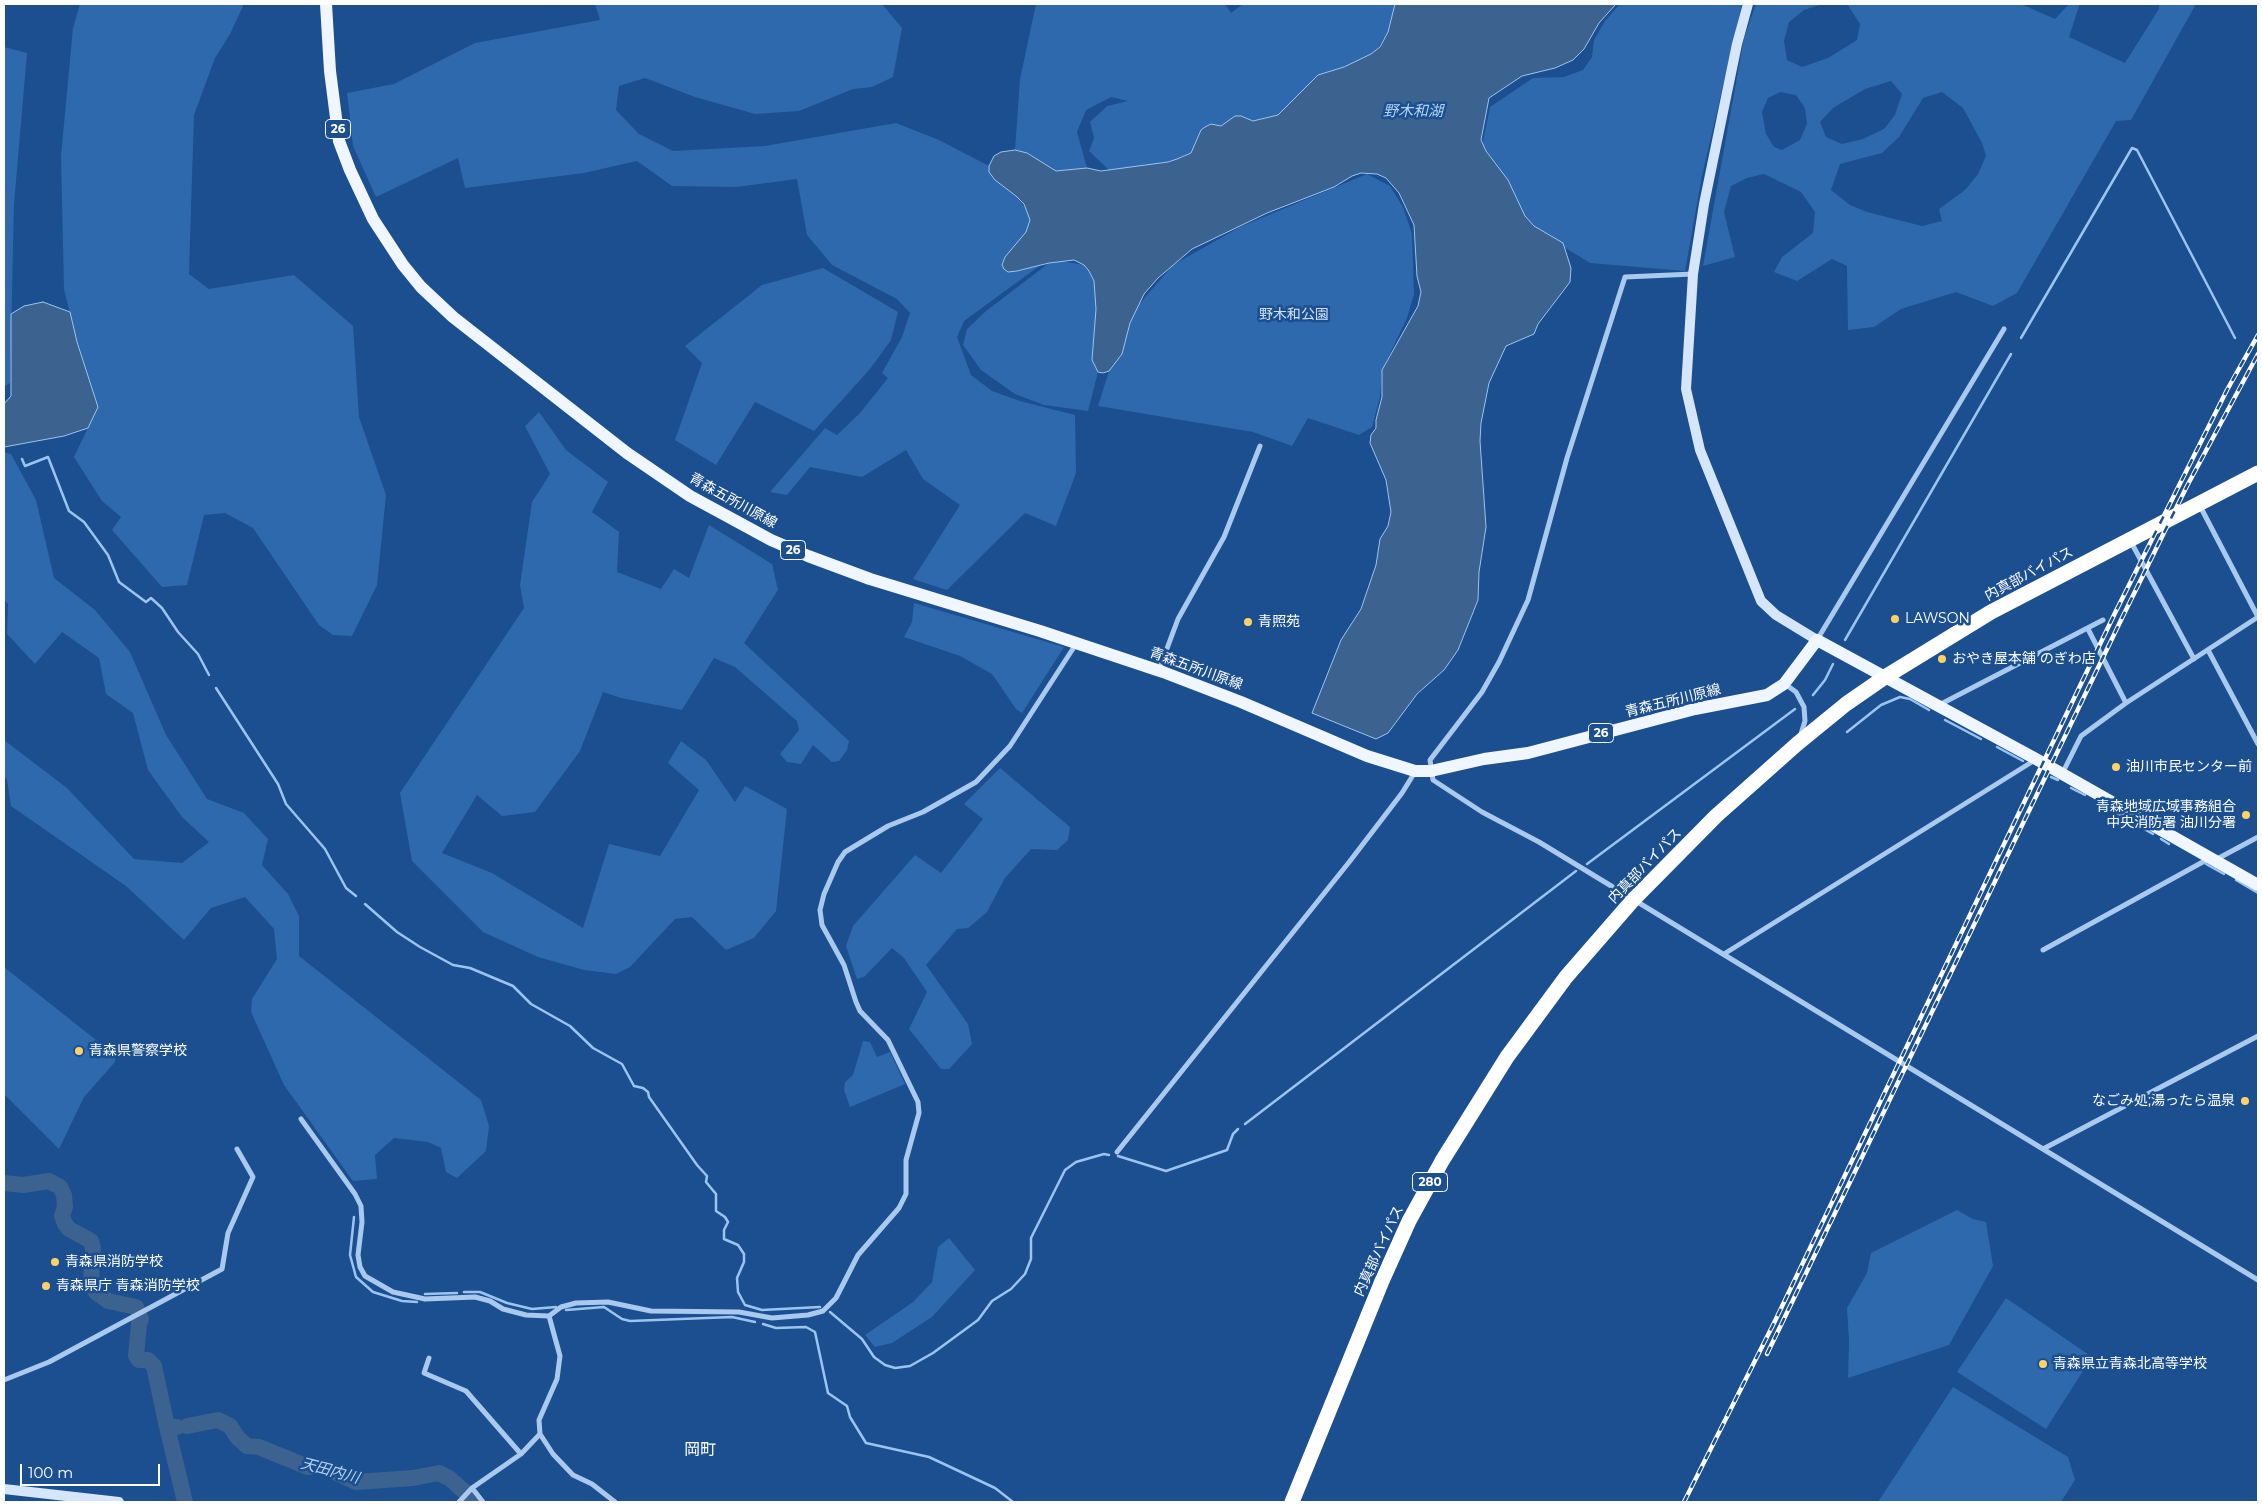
<!DOCTYPE html>
<meta charset="utf-8">
<style>
body{margin:0}
#map{position:relative;width:2262px;height:1506px;overflow:hidden;background:#1b4f8f;font-family:Montserrat,sans-serif}
canvas{display:block}
.frame{position:absolute;inset:0;border:5px solid #fff;pointer-events:none}
.scale{position:absolute;left:20px;top:1464px;width:140px;height:22px;box-sizing:border-box;border:2px solid #fff;border-top:0;padding-left:6px;font-size:15px;line-height:18px;white-space:nowrap;color:#fff;-webkit-text-stroke:4px #1b4f8f;paint-order:stroke}
</style>
<div id="map">
<canvas width="2262" height="1506"></canvas>
<div class="frame"></div>
<div class="scale">100 m</div>
</div>
<script>
const g = document.querySelector('canvas').getContext('2d');
g.lineJoin = 'round';
function fill(path, color) { g.fillStyle = color; g.fill(path, 'evenodd'); }
const toPath = rows => new Path2D(rows.map(r => 'M' + r).join(''));
function stroke(path, color, width, dash) { g.strokeStyle = color; g.lineWidth = width; g.lineCap = dash ? 'butt' : 'round'; g.setLineDash(dash || []); g.stroke(path); }
function drawText(font, color, halo, rows, align = 'center') {
  g.font = font + ' Montserrat,"Noto Sans JP",sans-serif'; g.lineWidth = 5; g.setLineDash([]); g.textBaseline = 'middle'; g.strokeStyle = halo; g.fillStyle = color; for (const [text, x, y, turn = 0] of rows) {
    g.save(); g.translate(x, y); g.rotate((+turn || 0) * Math.PI / 180); g.textAlign = isNaN(turn) ? turn : align; if (halo) g.strokeText(text, 0, 0); g.fillText(text, 0, 0); g.restore();
  }
}
fill(toPath([
 [80,4,244,4,230,34,215,58,194,115,189,274,209,289,294,275,353,326,359,417,386,495,377,585,352,636,333,635,319,625,253,528,225,513,204,515,187,585,162,587,112,530,121,517,102,501,74,457,98,407,77,342,64,289,61,156,73,28],
 [595,4,882,4,902,28,893,77,872,87,853,89,799,111,755,114,695,97,645,78,619,86,616,110,639,134,673,151,765,146,896,123,939,140,989,166,989,172,995,180,1016,196,1028,211,1030,220,1026,232,1016,245,1017,271,1042,264,964,321,957,337,971,375,992,391,1020,401,1075,415,1076,473,1056,526,1025,513,947,590,913,579,960,505,923,479,906,450,862,477,810,467,787,495,770,492,825,428,837,435,860,413,888,378,882,373,902,337,910,313,897,299,832,265,807,235,797,179,736,187,672,186,637,161,584,173,465,188,458,158,376,197,353,146,347,93,394,84,475,43,600,20],
 [1036,4,1225,4,1231,13,1243,4,1395,4,1388,32,1372,57,1300,94,1278,115,1253,121,1244,117,1191,153,1162,166,1110,171,1089,151,1094,138,1090,122,1107,106,1128,101,1111,97,1086,110,1077,132,1087,168,1056,171,1027,153,1015,150,1020,79],
 [1620,4,1742,4,1702,176,1685,271,1590,263,1526,224,1482,146,1490,107,1533,78,1564,77,1583,70,1592,57,1594,40,1605,21],
 [1756,4,1822,4,1804,10,1789,22,1784,41,1787,60,1802,67,1828,58,1857,40,1860,24,1847,4,1844,4,2021,4,2055,19,2069,4,2077,4,2079,6,2069,37,2125,63,2159,9,2159,4,2196,4,2131,120,2116,121,2017,293,1993,306,1956,292,1901,309,1874,327,1848,330,1847,266,1832,259,1797,281,1774,272,1782,257,1813,233,1815,212,1801,192,1764,174,1747,178,1731,186,1724,212,1735,257,1703,266,1744,38],
 [1891,81,1902,94,1895,115,1884,129,1863,139,1842,144,1826,137,1820,122,1833,108,1865,89],
 [1780,92,1796,95,1805,108,1807,124,1800,140,1782,150,1774,147,1766,134,1762,112,1768,98],
 [1942,92,1963,108,1982,143,1986,156,1978,174,1965,190,1939,209,1942,221,1922,226,1867,212,1850,205,1831,190,1840,164,1882,153,1899,137,1923,98],
 [4,47,27,53,14,204,10,383,4,387],
 [1367,174,1390,186,1403,207,1412,234,1414,294,1407,318,1382,370,1380,397,1372,427,1359,435,1308,418,1292,446,1253,432,1098,406,1109,371,1135,309,1173,265,1240,227],
 [1061,261,1084,265,1102,274,1095,319,1098,372,1088,411,1044,405,1015,394,981,370,963,345,967,329,986,311,1049,263],
 [823,268,898,312,891,340,870,369,814,431,755,402,716,465,675,440,702,363,685,346,762,285],
 [539,412,566,450,608,482,592,512,619,532,617,572,661,589,674,569,689,578,709,525,772,564,778,590,744,643,849,741,847,750,839,761,832,762,813,745,801,764,787,762,780,754,799,730,797,721,735,667,714,658,682,710,621,698,603,692,580,751,535,812,502,816,477,795,442,853,492,873,583,928,609,844,660,856,699,790,668,763,681,741,706,760,735,802,745,786,787,809,776,911,754,938,726,950,692,917,675,919,630,967,616,974,584,970,538,957,483,932,412,861,400,793,524,608,520,585,532,502,550,474,525,426],
 [4,452,11,454,36,500,54,578,95,610,130,652,166,735,207,799,244,813,268,839,262,865,288,894,299,916,299,956,481,1100,489,1126,486,1151,457,1178,446,1172,441,1148,428,1142,394,1138,375,1155,377,1179,353,1181,284,1085,251,1012,252,999,277,959,274,929,245,897,211,908,184,940,126,886,11,806,7,780,4,776,4,740,67,788,134,859,182,863,209,842,182,817,148,770,133,713,106,694,99,658,62,632,35,664,7,634,8,604,4,600],
 [914,603,1064,647,1022,713,1016,709,992,674,960,656,904,637,912,622],
 [1000,768,1070,827,1068,840,1057,850,1031,849,1005,878,987,912,968,928,957,929,926,965,968,1024,972,1044,949,1069,941,1069,909,1029,927,992,904,958,892,948,864,977,857,979,846,946,853,926,915,855,941,873,983,819,964,804],
 [4,967,115,1055,115,1062,84,1097,59,1149,4,1094],
 [863,1041,870,1042,877,1057,890,1052,905,1084,850,1107,844,1090,845,1082,853,1075],
 [1957,1210,1973,1219,1986,1222,1993,1266,1949,1345,1848,1378,1849,1341,1847,1308,1867,1273,1871,1253],
 [949,1238,975,1270,932,1317,892,1343,875,1347,865,1335,913,1302,932,1282,938,1247],
 [2006,1298,2092,1357,2046,1429,1957,1372],
 [1953,1387,2068,1457,2075,1480,2061,1502,1878,1502]
]), '#2e69ad');
const water = toPath([
 [1395,4,1616,4,1599,23,1584,49,1573,60,1555,68,1522,76,1489,98,1481,140,1486,151,1508,180,1525,216,1534,226,1563,243,1571,268,1570,282,1538,324,1534,334,1506,346,1489,383,1481,423,1480,441,1486,527,1479,572,1478,600,1458,650,1444,670,1417,694,1388,733,1376,739,1312,713,1341,640,1361,609,1376,565,1380,539,1388,526,1391,512,1386,480,1370,443,1371,435,1376,428,1376,420,1382,397,1382,370,1418,306,1421,292,1417,276,1414,225,1399,193,1386,178,1377,174,1361,173,1352,176,1334,187,1267,213,1192,249,1158,278,1144,294,1130,323,1122,354,1109,371,1103,373,1098,372,1092,360,1096,309,1094,281,1089,271,1084,265,1074,260,1049,263,1017,271,1008,272,1004,269,1002,265,1005,257,1026,232,1030,220,1024,204,1016,196,995,180,989,172,989,166,994,156,1001,152,1015,150,1027,153,1056,171,1087,168,1101,171,1168,162,1177,159,1191,153,1201,130,1205,127,1211,124,1221,126,1235,116,1241,116,1253,121,1278,115,1318,75,1344,67,1371,54,1380,47,1388,32,1395,4],
 [43,302,70,312,77,342,98,407,88,428,64,436,4,447,4,404,11,396,11,314,24,306,43,302]
]);
fill(water, '#3c6290');
stroke(water, '#9cc4f0', 1);
stroke(toPath([
 [2021,338,2132,148,2137,150,2235,338],
 [22,459,25,466,48,457,69,511,84,522,108,555,119,582,146,602,151,598,162,608,178,632,198,654,209,675],
 [1845,640,2011,354],
 [216,688,278,784,286,804,325,849,346,888,356,896],
 [1813,695,1825,680,1833,664],
 [1945,720,1981,739],
 [1847,732,1881,705,1900,697,1910,699,1929,710],
 [1997,747,2023,761],
 [2051,777,2058,780],
 [2071,788,2085,795],
 [2104,805,2127,819],
 [2135,824,2153,834],
 [2161,839,2169,844],
 [1587,864,1795,709],
 [2206,864,2224,874],
 [2236,880,2258,893],
 [365,904,397,932,420,947,453,965,470,968,513,986,531,1004,570,1026,593,1048,622,1064,634,1086,643,1088,648,1092,649,1097,697,1165,707,1176,706,1182,716,1194,716,1211,725,1217,728,1222,724,1230,724,1239,738,1245,744,1254,744,1262,737,1278,738,1292,745,1305,762,1310,820,1307],
 [1245,1124,1576,871],
 [1118,1156,1166,1171,1227,1150,1233,1134,1238,1129],
 [354,1217,350,1255,356,1277,373,1292,402,1301,417,1302],
 [464,1292,480,1292,507,1303,532,1309,556,1307],
 [425,1294,457,1293],
 [566,1310,604,1307,622,1319,630,1321,732,1317,755,1322],
 [830,1312,862,1339,874,1357,885,1365,895,1368,910,1366,933,1353,978,1320,992,1301,1011,1289,1025,1274,1031,1259,1031,1238,1065,1170,1076,1162,1104,1154,1109,1155],
 [763,1324,776,1328,806,1327,815,1332,828,1393,847,1406,850,1417,866,1443,929,1457,995,1488,1013,1502]
]), '#9cc4f0', 2.5);
stroke(toPath([
 [4,1183,23,1185,49,1181,60,1187,64,1195,65,1207,62,1216,65,1224,69,1229,91,1241,93,1248,91,1283,96,1292,108,1301,136,1307,141,1319,139,1324,136,1356,139,1360,148,1360,154,1366,167,1427,177,1427],
 [187,1426,218,1420,230,1426,238,1438,247,1446,259,1447,308,1467,324,1467,356,1482,413,1478,439,1473,449,1478,476,1502],
 [167,1427,185,1502]
]), '#3c6290', 16);
stroke(toPath([
 [1693,274,1625,277,1567,458,1528,600,1499,662,1482,692,1430,760,1433,780,1482,812,1539,842,2258,1280],
 [2200,506,2258,617],
 [2131,542,2194,659],
 [2088,629,2126,703],
 [1817,640,2004,329],
 [2208,650,2258,744],
 [1159,670,1178,619,1224,537,1260,446],
 [1785,684,1796,692,1804,707,1805,721,1800,737],
 [1939,705,2103,620],
 [2062,774,2081,736,2126,703,2258,617],
 [2217,859,2258,837],
 [2043,950,2210,858],
 [1724,954,2035,760],
 [301,1119,355,1194,361,1206,362,1222,358,1255,360,1267,365,1276,393,1292,425,1299,475,1297,490,1301,503,1309,526,1315,549,1316,561,1307,576,1303,608,1302,651,1311,739,1312,772,1318,808,1315,823,1311,836,1298,858,1255,899,1208,906,1194,906,1160,919,1113,918,1102,888,1040,860,1011,856,1002,844,965,822,925,820,910,824,894,838,862,845,852,888,826,923,812,976,782,1010,746,1076,644],
 [2043,1149,2258,1036],
 [1117,1152,1350,861,1402,793,1415,772],
 [549,1316,560,1356,557,1379,539,1420,540,1434,553,1454,573,1475,592,1484,615,1502],
 [429,1358,424,1373,466,1391,521,1454],
 [4,1380,49,1362,222,1269,228,1233,253,1177,237,1149],
 [459,1502,472,1488],
 [483,1502,472,1488,521,1454,540,1434]
]), '#a9c9ee', 5);
stroke(toPath([
 [1748,4,1737,44,1704,204,1693,274,1686,389,1700,450,1761,601,1776,615,1817,640],
 [4,1489,119,1502]
]), '#d6e6fa', 10);
stroke(toPath([
 [326,4,330,71,339,141,350,170,373,219,403,265,421,287,453,317,627,453,690,496,771,540,808,556,870,579,1040,631,1163,672,1241,702,1367,756,1415,771,1431,771,1484,759,1528,753,1695,709,1767,695,1784,684,1817,640,2036,759,2258,885]
]), '#f0f6ff', 12);
stroke(toPath([
 [1292,1502,1382,1281,1409,1221,1442,1161,1507,1057,1566,977,1633,900,1716,816,1797,744,1846,704,1885,677,1991,612,2258,473]
]), '#fff', 15);
const rail = toPath([
 [1767,1354,2122,618,2187,486,2258,354],
 [1684,1502,1775,1321,2115,613,2227,390,2258,335]
]);
stroke(rail, '#fff', 4.5);
stroke(rail, '#1b4f8f', 2.5, [8]);
for (const [x, y, r, color] of [
 [1895,619,5,"#ffd166"],
 [1248,622,5,"#ffd166"],
 [1942,659,5,"#ffd166"],
 [2116,767,5,"#ffd166"],
 [2246,815,5,"#ffd166"],
 [79,1051,5,"#ffd166"],
 [2245,1101,5,"#ffd166"],
 [55,1262,5,"#ffd166"],
 [46,1286,5,"#ffd166"],
 [2043,1364,5,"#ffd166"]
]) { const dot = new Path2D(); dot.arc(x, y, r, 0, 2 * Math.PI); g.fillStyle = color; g.fill(dot); stroke(dot, '#1b4f8f', 2); }
for (const [x, y, w] of [
 [338,129,25],
 [793,550,25],
 [1601,733,25],
 [1430,1182,35]
]) { const box = new Path2D(); box.roundRect(x - w / 2, y - 9.5, w, 19, 4); g.fillStyle = '#1b4f8f'; g.fill(box); stroke(box, '#fff', 1); }
drawText('bold 12px', '#fff', null, [
 ["26",338,129],
 ["26",793,550],
 ["26",1601,733],
 ["280",1430,1182]
]);
drawText('14px', '#cfe3fa', '#1b4f8f', [
 ["野木和公園",1294,315]
]);
drawText('14px', '#fff', '#1b4f8f', [
 ["青森五所川原線",733,501,29],
 ["内真部バイパス",2029,574,-28],
 ["青森五所川原線",1196,669,20],
 ["青森五所川原線",1673,701,-14],
 ["内真部バイパス",1645,866,-46],
 ["内真部バイパス",1379,1251,-65]
]);
drawText('14px', '#fff', '#1b4f8f', [
 ["LAWSON",1905,619],
 ["青照苑",1258,622],
 ["おやき屋本舗 のぎわ店",1952,659],
 ["油川市民センター前",2126,767],
 ["青森地域広域事務組合",2236,807,"right"],
 ["中央消防署 油川分署",2236,823,"right"],
 ["青森県警察学校",89,1051],
 ["なごみ処;湯ったら温泉",2235,1101,"right"],
 ["青森県消防学校",65,1262],
 ["青森県庁 青森消防学校",56,1286],
 ["青森県立青森北高等学校",2053,1364]
], 'left');
drawText('italic 15px', '#b5d3f5', '#1b4f8f', [
 ["野木和湖",1413,112],
 ["天田内川",330,1471,15]
]);
drawText('16px', '#fff', '#1b4f8f', [
 ["岡町",700,1450]
]);
</script>
